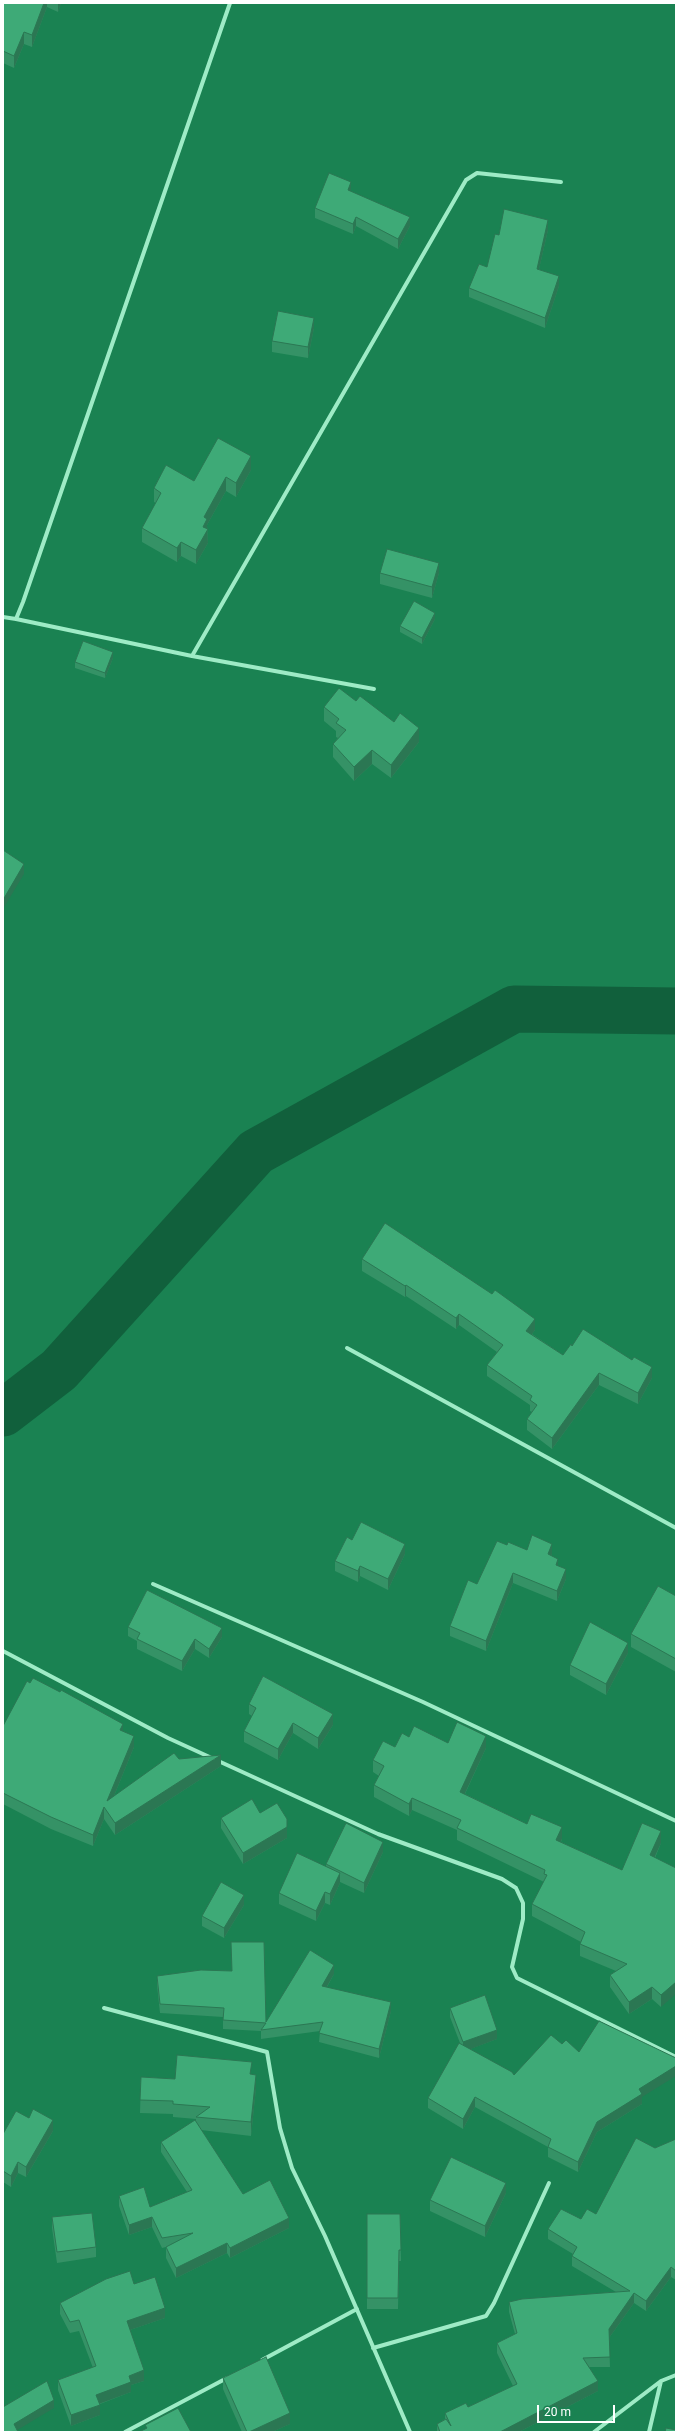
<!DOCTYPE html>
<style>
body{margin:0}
#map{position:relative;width:679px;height:2435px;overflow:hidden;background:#1a8252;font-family:Roboto,sans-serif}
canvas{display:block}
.frame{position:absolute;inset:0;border:4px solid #fff;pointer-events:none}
.scale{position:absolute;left:537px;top:2405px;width:78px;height:18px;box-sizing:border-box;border:2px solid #fff;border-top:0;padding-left:5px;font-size:12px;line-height:14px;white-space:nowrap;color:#fff;-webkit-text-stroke:3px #1a8252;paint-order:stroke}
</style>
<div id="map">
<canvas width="679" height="2435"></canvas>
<div class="frame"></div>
<div class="scale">20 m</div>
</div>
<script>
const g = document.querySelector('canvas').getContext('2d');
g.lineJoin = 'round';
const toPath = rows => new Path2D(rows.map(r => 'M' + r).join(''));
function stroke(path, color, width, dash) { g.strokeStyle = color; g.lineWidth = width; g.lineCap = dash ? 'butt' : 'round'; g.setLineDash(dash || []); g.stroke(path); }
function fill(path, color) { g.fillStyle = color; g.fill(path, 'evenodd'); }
stroke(toPath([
 [3,1413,59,1370,256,1152,514,1009,676,1011]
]), '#11603c', 47);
stroke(toPath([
 [3,617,16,619,23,602,230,3],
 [16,619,192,656,466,180,477,173,561,182],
 [192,656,374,689],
 [347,1348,676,1528],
 [153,1584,423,1702,676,1821],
 [3,1651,168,1738,378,1834,502,1879,516,1888,523,1903,523,1919,512,1967,517,1978,676,2057],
 [104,2008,267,2052,280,2128,292,2168,325,2236,410,2432],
 [373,2348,486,2316,494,2303,549,2183],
 [262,2360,357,2309],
 [125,2432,227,2378],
 [594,2432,661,2381,676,2375],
 [649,2432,661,2381]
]), '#9eebc6', 4);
fill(toPath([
 [3,3,61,3,58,12,47,7,32,47,24,44,14,68,3,63],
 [351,191,410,226,398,249,356,226,353,234,315,218,315,208],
 [548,230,539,269,559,286,545,328,469,297,469,288,487,267,499,235],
 [314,328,308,358,272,352,272,341],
 [251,470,236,497,226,491,207,525,208,543,196,564,181,556,177,562,142,542,142,528,156,503,154,502,154,488],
 [380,573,439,573,432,598,380,584],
 [435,619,422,644,400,632,400,626],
 [113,658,105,678,75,668,75,662],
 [356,701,419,742,391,778,372,764,354,781,333,757,333,744,338,738,336,737,336,731,324,721,324,707],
 [362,1259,535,1330,532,1334,563,1355,572,1346,652,1378,638,1404,599,1385,552,1449,527,1430,527,1419,532,1412,530,1411,530,1405,487,1376,487,1365,497,1352,459,1325,456,1329,406,1296,405,1297,362,1271],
 [352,1540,405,1554,388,1590,360,1576,358,1582,335,1571,335,1561],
 [507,1545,527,1550,552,1554,551,1556,558,1566,566,1579,557,1601,513,1583,486,1651,450,1636,450,1626,477,1584],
 [676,1596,676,1683,676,1672,631,1647,631,1634],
 [128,1627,222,1637,209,1658,195,1649,182,1671,137,1649,137,1641,128,1636],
 [628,1653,606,1695,570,1675,570,1665],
 [249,1704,333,1725,318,1749,293,1733,278,1760,244,1742,244,1731,252,1716,249,1714],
 [3,1726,123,1731,134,1747,114,1796,179,1759,221,1766,115,1835,104,1819,93,1846,51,1829,3,1804],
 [409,1737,448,1743,486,1748,465,1794,527,1824,562,1839,561,1842,622,1870,661,1843,655,1858,676,1868,661,2007,652,1999,629,2014,610,1987,610,1975,616,1971,580,1956,580,1944,581,1942,532,1916,532,1904,544,1882,457,1840,457,1830,412,1810,409,1816,374,1797,374,1785,379,1776,373,1772,373,1760],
 [260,1813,287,1838,243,1864,221,1828,221,1818],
 [383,1852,364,1893,340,1882,340,1883,330,1905,325,1903,316,1921,279,1904,279,1893,326,1866,326,1864],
 [244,1905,224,1938,202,1926,202,1916],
 [334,1974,327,1987,391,2011,379,2058,319,2042,320,2031,261,2039,261,2031,223,2029,223,2017,160,2013,157,1985,157,1976,266,2022],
 [450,2008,497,2039,470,2049,514,2075,562,2044,579,2052,642,2097,642,2104,597,2132,578,2172,548,2157,548,2147,475,2107,463,2129,428,2108,428,2098,460,2043,450,2017],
 [252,2074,256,2088,251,2136,201,2130,243,2194,289,2228,230,2258,227,2253,176,2278,166,2258,166,2247,162,2248,152,2227,129,2235,119,2206,119,2196,150,2207,187,2192,161,2152,161,2142,196,2122,196,2119,173,2117,173,2114,140,2113,141,2077,175,2079],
 [53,2131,26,2177,18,2173,11,2187,3,2182,3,2134],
 [676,2139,676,2280,671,2277,646,2311,634,2303,609,2338,610,2367,589,2367,598,2391,519,2432,437,2432,437,2424,445,2419,445,2413,468,2407,513,2386,497,2353,497,2343,515,2334,509,2312,509,2302,616,2292,572,2266,572,2256,573,2254,548,2239,548,2229,596,2214,655,2148],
 [506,2193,485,2237,430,2211,430,2200],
 [367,2214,400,2214,401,2261,399,2261,398,2309,367,2309],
 [52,2217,96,2247,96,2257,57,2263,52,2228],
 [134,2284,165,2318,130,2330,144,2381,131,2385,131,2392,100,2404,100,2415,71,2426,58,2390,58,2380,93,2368,79,2331,70,2333,60,2314,60,2303],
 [223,2378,290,2424,272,2432,242,2432,223,2389]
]), '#359266');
fill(toPath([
 [44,3,47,3,47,7,32,47,32,35],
 [58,3,61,3,58,12],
 [24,32,24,44,14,68,14,56],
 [351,182,351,191,348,190],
 [356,217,356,226,353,234,353,224],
 [410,217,410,226,398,249,398,239],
 [548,220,548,230,537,278,537,269],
 [559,276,559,286,545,328,545,318],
 [314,318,314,328,308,358,308,347],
 [251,456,251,470,236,497,236,483],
 [226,477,226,491,207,525,208,543,196,564,196,550,203,527,204,517],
 [181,542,181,556,177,562,177,548],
 [439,563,439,573,432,598,432,587],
 [435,613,435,619,422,644,422,638],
 [113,652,113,658,105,678,105,673],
 [419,728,419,742,391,778,391,765],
 [372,750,372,764,354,781,354,767],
 [24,864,24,874,3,909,3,900],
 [406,1285,406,1296,405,1297,405,1286],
 [459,1314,459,1325,456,1329,456,1318],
 [535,1319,535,1330,526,1342,526,1331],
 [652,1367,652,1378,638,1404,638,1393],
 [599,1373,599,1385,552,1449,552,1438],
 [405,1544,405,1554,388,1590,388,1579],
 [552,1544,552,1554,548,1565,548,1554],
 [558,1559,558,1569,556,1565],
 [360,1566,360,1576,358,1582,358,1571],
 [566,1569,566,1579,557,1601,557,1591],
 [513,1573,513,1583,486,1651,486,1641],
 [222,1628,222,1637,209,1658,209,1649],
 [195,1639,195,1649,182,1671,182,1661],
 [628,1643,628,1653,606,1695,606,1684],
 [333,1714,333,1725,318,1749,318,1738],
 [293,1723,293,1733,278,1760,278,1749],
 [123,1724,123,1735,120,1730],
 [134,1736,134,1747,107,1813,107,1801],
 [486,1736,486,1748,460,1804,460,1792],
 [221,1755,221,1766,115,1835,115,1823],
 [412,1798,412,1810,409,1816,409,1804],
 [104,1807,104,1819,93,1846,93,1835],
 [287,1827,287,1838,243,1864,243,1853],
 [562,1827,562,1839,556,1852,556,1840],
 [661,1831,661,1843,650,1867,650,1855],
 [383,1842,383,1852,364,1893,364,1883],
 [340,1873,340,1883,330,1905,330,1894],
 [325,1892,325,1903,316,1921,316,1911],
 [244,1895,244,1905,224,1938,224,1928],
 [334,1965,334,1974,322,1995,322,1986],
 [676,1982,676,1994,661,2007,661,1995],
 [652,1987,652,1999,629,2014,629,2002],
 [391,2002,391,2011,379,2058,379,2049],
 [497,2030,497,2039,463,2052,463,2042],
 [676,2066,676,2076,642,2097,642,2104,597,2132,578,2172,578,2162,597,2122,639,2089],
 [256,2075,256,2088,251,2136,251,2122],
 [475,2097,475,2107,463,2129,463,2119],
 [53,2120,53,2131,26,2177,26,2167],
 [18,2162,18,2173,11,2187,11,2176],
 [506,2183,506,2193,485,2237,485,2226],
 [152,2217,152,2227,129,2235,129,2225],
 [289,2218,289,2228,230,2258,230,2248],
 [227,2243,227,2253,176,2278,176,2268],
 [671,2267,671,2277,646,2311,646,2301],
 [634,2293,634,2303,609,2338,609,2329],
 [165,2308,165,2318,127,2331,127,2321],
 [144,2370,144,2381,131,2385,131,2392,96,2405,96,2395,129,2376],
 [598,2381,598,2391,519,2432,500,2432],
 [54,2400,54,2408,14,2432,14,2424],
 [100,2405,100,2415,71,2426,71,2415],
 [290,2413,290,2424,272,2432,249,2432]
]), '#2b7753');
const building = toPath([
 [3,3,44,3,32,35,24,32,14,56,3,51,3,3],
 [329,173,351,182,348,190,410,217,398,239,356,217,353,224,315,208,329,173],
 [504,209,548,220,537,269,559,276,545,318,469,288,479,264,487,267,495,234,499,235,504,209],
 [278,311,314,318,308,347,272,341,278,311],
 [218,438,251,456,236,483,226,477,204,517,207,519,203,527,208,529,196,550,181,542,177,548,142,528,161,493,154,488,166,465,194,481,218,438],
 [387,549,439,563,432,587,380,573,387,549],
 [414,601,435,613,422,638,400,626,414,601],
 [83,641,113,652,105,673,75,662,83,641],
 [339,688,356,701,360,696,394,722,400,713,419,728,391,765,372,750,354,767,333,744,346,730,336,723,339,719,324,707,339,688],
 [3,850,24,864,3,900,3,850],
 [385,1223,492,1294,495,1290,535,1319,526,1331,563,1355,571,1344,572,1346,583,1329,632,1360,634,1357,652,1367,638,1393,599,1373,552,1438,527,1419,537,1405,530,1400,532,1396,487,1365,503,1345,459,1314,456,1318,406,1285,405,1286,362,1259,385,1223],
 [361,1522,405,1544,388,1579,360,1566,358,1571,335,1561,347,1537,352,1540,361,1522],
 [532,1535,552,1544,548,1554,558,1559,556,1565,566,1569,557,1591,513,1573,486,1641,450,1626,468,1580,477,1584,497,1541,507,1545,508,1542,527,1550,532,1535],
 [658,1586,676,1596,676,1659,631,1634,658,1586],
 [147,1590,222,1628,209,1649,195,1639,182,1661,137,1639,140,1633,128,1627,147,1590],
 [590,1622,628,1643,606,1684,570,1665,590,1622],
 [263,1676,333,1714,318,1738,293,1723,278,1749,244,1731,256,1708,249,1704,263,1676],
 [33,1678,60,1692,61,1690,123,1724,120,1730,134,1736,107,1801,174,1753,179,1759,221,1755,115,1823,104,1807,93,1835,51,1817,3,1793,3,1726,27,1681,30,1683,33,1678],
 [457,1722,486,1736,460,1792,527,1824,531,1814,562,1827,556,1840,622,1870,642,1823,661,1831,650,1855,676,1868,676,1982,661,1995,652,1987,629,2002,610,1975,627,1964,580,1944,585,1932,532,1904,547,1875,544,1874,545,1870,457,1828,461,1820,412,1798,409,1804,374,1785,384,1766,373,1760,383,1741,395,1747,402,1733,409,1737,414,1726,448,1743,457,1722],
 [252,1799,260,1813,277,1803,287,1819,287,1827,243,1853,221,1818,252,1799],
 [346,1823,383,1842,364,1883,326,1864,346,1823],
 [297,1853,340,1873,330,1894,325,1892,316,1911,279,1893,297,1853],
 [221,1882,244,1895,224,1928,202,1916,221,1882],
 [231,1942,264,1942,266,2022,310,1950,334,1965,322,1986,391,2002,379,2049,319,2033,323,2022,261,2030,266,2023,223,2020,224,2008,160,2004,157,1976,201,1970,232,1971,231,1942],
 [485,1995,497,2030,463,2042,450,2008,485,1995],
 [599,2021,676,2058,676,2066,639,2089,642,2094,597,2122,578,2162,548,2147,551,2139,475,2097,463,2119,428,2098,459,2043,512,2072,514,2075,551,2035,562,2044,566,2040,579,2052,599,2021],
 [177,2055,252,2062,250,2074,256,2075,251,2122,196,2117,210,2107,173,2104,173,2101,140,2100,141,2077,175,2079,177,2055],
 [33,2109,53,2120,26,2167,18,2162,11,2176,3,2171,3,2134,16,2111,29,2118,33,2109],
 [195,2120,243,2194,270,2180,289,2218,230,2248,227,2243,176,2268,166,2247,193,2233,162,2238,152,2217,129,2225,119,2196,144,2187,150,2207,192,2190,161,2142,195,2120],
 [636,2138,655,2148,676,2139,676,2271,671,2267,646,2301,634,2293,609,2329,610,2357,583,2358,598,2381,500,2432,440,2432,437,2424,446,2419,451,2426,445,2413,466,2403,468,2407,517,2384,497,2343,517,2333,509,2302,522,2299,630,2291,572,2256,577,2247,548,2229,561,2209,581,2219,587,2209,596,2214,636,2138],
 [451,2157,506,2183,485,2226,430,2200,451,2157],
 [92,2213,96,2247,57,2252,52,2217,92,2213],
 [367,2214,400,2214,401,2250,399,2250,398,2298,367,2298,367,2214],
 [130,2271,134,2284,155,2277,165,2308,127,2321,144,2370,129,2376,131,2382,96,2395,100,2405,71,2415,58,2380,96,2366,79,2320,70,2322,60,2303,106,2279,130,2271],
 [266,2357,290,2413,249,2432,247,2432,223,2378,266,2357],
 [47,2381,54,2400,14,2424,18,2432,3,2432,3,2407,47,2381],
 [178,2408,191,2432,139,2432,147,2428,145,2425,178,2408],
 [666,2428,676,2430,676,2432,665,2432,666,2428]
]);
fill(building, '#3eaa77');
stroke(building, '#2b7753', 1);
</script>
